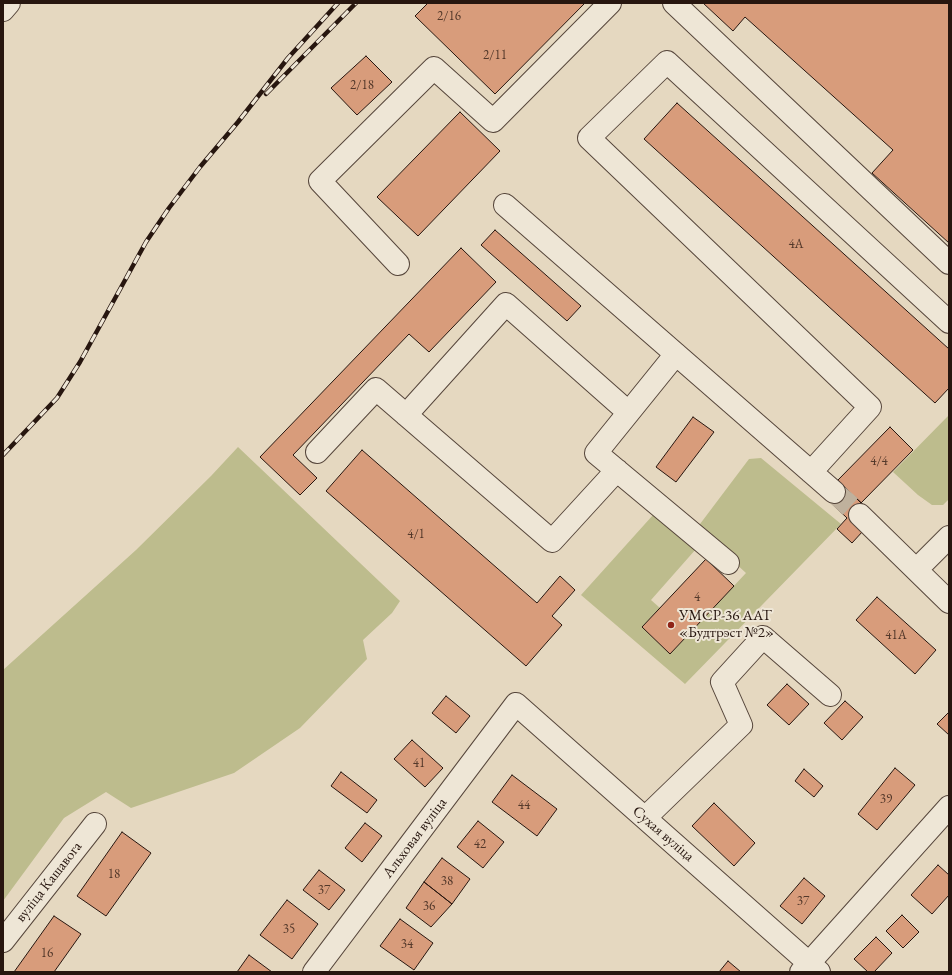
<!DOCTYPE html>
<meta charset="utf-8">
<style>
body{margin:0}
#map{position:relative;width:952px;height:975px;overflow:hidden;background:#e5d8c0;font-family:"EB Garamond",serif}
canvas{display:block}
.frame{position:absolute;inset:0;border:4px solid #27160f;pointer-events:none}
</style>
<div id="map">
<canvas width="952" height="975"></canvas>
<div class="frame"></div>
</div>
<script>
const g = document.querySelector('canvas').getContext('2d');
g.lineJoin = 'round';
function fill(path, color) { g.fillStyle = color; g.fill(path, 'evenodd'); }
const toPath = rows => new Path2D(rows.map(r => 'M' + r).join(''));
function stroke(path, color, width, dash) { g.strokeStyle = color; g.lineWidth = width; g.lineCap = dash ? 'butt' : 'round'; g.setLineDash(dash || []); g.stroke(path); }
function drawText(font, color, halo, rows, align = 'center') {
  g.font = font + ' "EB Garamond",serif'; g.lineWidth = 4; g.setLineDash([]); g.textBaseline = 'middle'; g.strokeStyle = halo; g.fillStyle = color; for (const [text, x, y, turn = 0] of rows) {
    g.save(); g.translate(x, y); g.rotate((+turn || 0) * Math.PI / 180); g.textAlign = isNaN(turn) ? turn : align; if (halo) g.strokeText(text, 0, 0); g.fillText(text, 0, 0); g.restore();
  }
}
fill(toPath([
 [949,415,949,499,943,505,932,505,918,495,893,472],
 [238,447,400,601,392,613,363,640,367,659,300,728,234,773,131,808,106,792,64,818,3,901,3,670,136,550,211,476],
 [761,458,841,524,685,684,581,595,653,515,658,515,696,549,651,600,660,608,642,627,670,654,746,573,697,528,749,459]
]), '#bdbc8d');
const building = toPath([
 [428,3,585,3,495,94,415,16,428,3],
 [703,3,949,3,949,243,872,173,893,150,745,17,733,31,703,3],
 [366,56,392,82,357,115,331,88,366,56],
 [677,103,949,349,949,388,935,403,644,139,677,103],
 [460,112,500,151,418,236,377,197,460,112],
 [495,230,581,306,567,321,481,245,495,230],
 [461,248,496,282,429,352,409,334,293,455,317,478,300,495,260,457,461,248],
 [693,417,714,432,676,482,656,467,693,417],
 [890,427,913,450,861,503,838,480,890,427],
 [362,450,537,603,560,576,575,590,552,616,562,625,526,666,326,491,362,450],
 [841,484,867,508,863,531,852,543,837,529,847,518,827,499,841,484],
 [706,559,734,586,670,654,642,627,706,559],
 [877,597,936,650,915,674,856,620,877,597],
 [787,684,809,704,789,725,767,705,787,684],
 [446,696,470,716,456,733,432,713,446,696],
 [845,701,863,717,842,740,824,723,845,701],
 [949,712,949,735,937,724,949,712],
 [412,740,443,768,425,787,394,759,412,740],
 [895,768,915,785,877,830,858,814,895,768],
 [804,769,823,786,814,797,795,781,804,769],
 [341,772,377,800,367,813,331,786,341,772],
 [512,775,557,809,537,836,492,802,512,775],
 [714,803,755,843,734,866,692,826,714,803],
 [478,821,504,842,483,868,457,847,478,821],
 [365,823,382,836,362,862,345,848,365,823],
 [122,832,151,853,106,916,77,896,122,832],
 [442,858,470,879,452,904,424,882,442,858],
 [938,865,949,875,949,895,932,914,911,895,938,865],
 [319,870,345,890,329,910,303,890,319,870],
 [804,878,825,896,802,924,780,906,804,878],
 [424,882,452,904,431,927,406,908,424,882],
 [287,900,318,924,292,959,260,935,287,900],
 [902,915,919,932,903,948,886,931,902,915],
 [54,916,81,934,54,972,14,972,54,916],
 [400,919,433,943,414,970,380,946,400,919],
 [876,937,892,953,874,972,868,972,854,959,876,937],
 [249,955,272,972,237,972,249,955],
 [728,961,741,972,719,972,728,961]
]);
fill(building, '#d89c7b');
stroke(building, '#27160f', 1);
stroke(toPath([
 [834,492,860,515]
]), '#bfb19d', 22, [22, 11]);
const minor = toPath([
 [674,3,949,263],
 [3,10,9,3],
 [505,205,834,492],
 [398,264,320,181,434,68,493,121,610,3],
 [676,354,596,453,728,563],
 [406,415,506,304,628,412],
 [317,452,376,389,552,541,617,470],
 [811,472,870,407,589,138,667,62,949,322],
 [860,515,949,602],
 [917,569,949,537],
 [645,818,741,725,722,682,763,637,830,695],
 [3,941,95,824],
 [314,972,516,704,819,972],
 [801,972,949,807]
]);
stroke(minor, '#56463b', 24);
stroke(minor, '#eee6d6', 22);
const rail = toPath([
 [266,94,356,3],
 [3,455,57,398,80,362,146,242,169,208,200,167,238,122,288,58,338,3]
]);
stroke(rail, '#27160f', 4.5);
stroke(rail, '#eee6d6', 3, [9]);
for (const [x, y, r, color] of [
 [671,625,4,"#8f2418"]
]) { const dot = new Path2D(); dot.arc(x, y, r, 0, 2 * Math.PI); g.fillStyle = color; g.fill(dot); stroke(dot, '#eee6d6', 1.5); }
drawText('13px', '#53382a', null, [
 ["2/16",449,16],
 ["2/11",495,55],
 ["2/18",362,85],
 ["4А",796,244],
 ["4/4",879,461],
 ["4/1",416,534],
 ["4",697,597],
 ["41А",896,635],
 ["41",419,763],
 ["39",886,799],
 ["44",524,805],
 ["42",480,844],
 ["18",114,874],
 ["38",447,881],
 ["37",324,890],
 ["37",803,901],
 ["36",429,906],
 ["35",289,929],
 ["34",407,944],
 ["16",47,953]
]);
drawText('15px', '#27160f', '#eee6d6', [
 ["УМСР-36 ААТ",679,616],
 ["«Будтрэст №2»",679,633]
], 'left');
drawText('15px', '#27160f', '#eee6d6', [
 ["Сухая вуліца",663,834,41],
 ["Альховая вуліца",415,838,-53],
 ["вуліца Кашавога",49,882,-52]
]);
</script>
